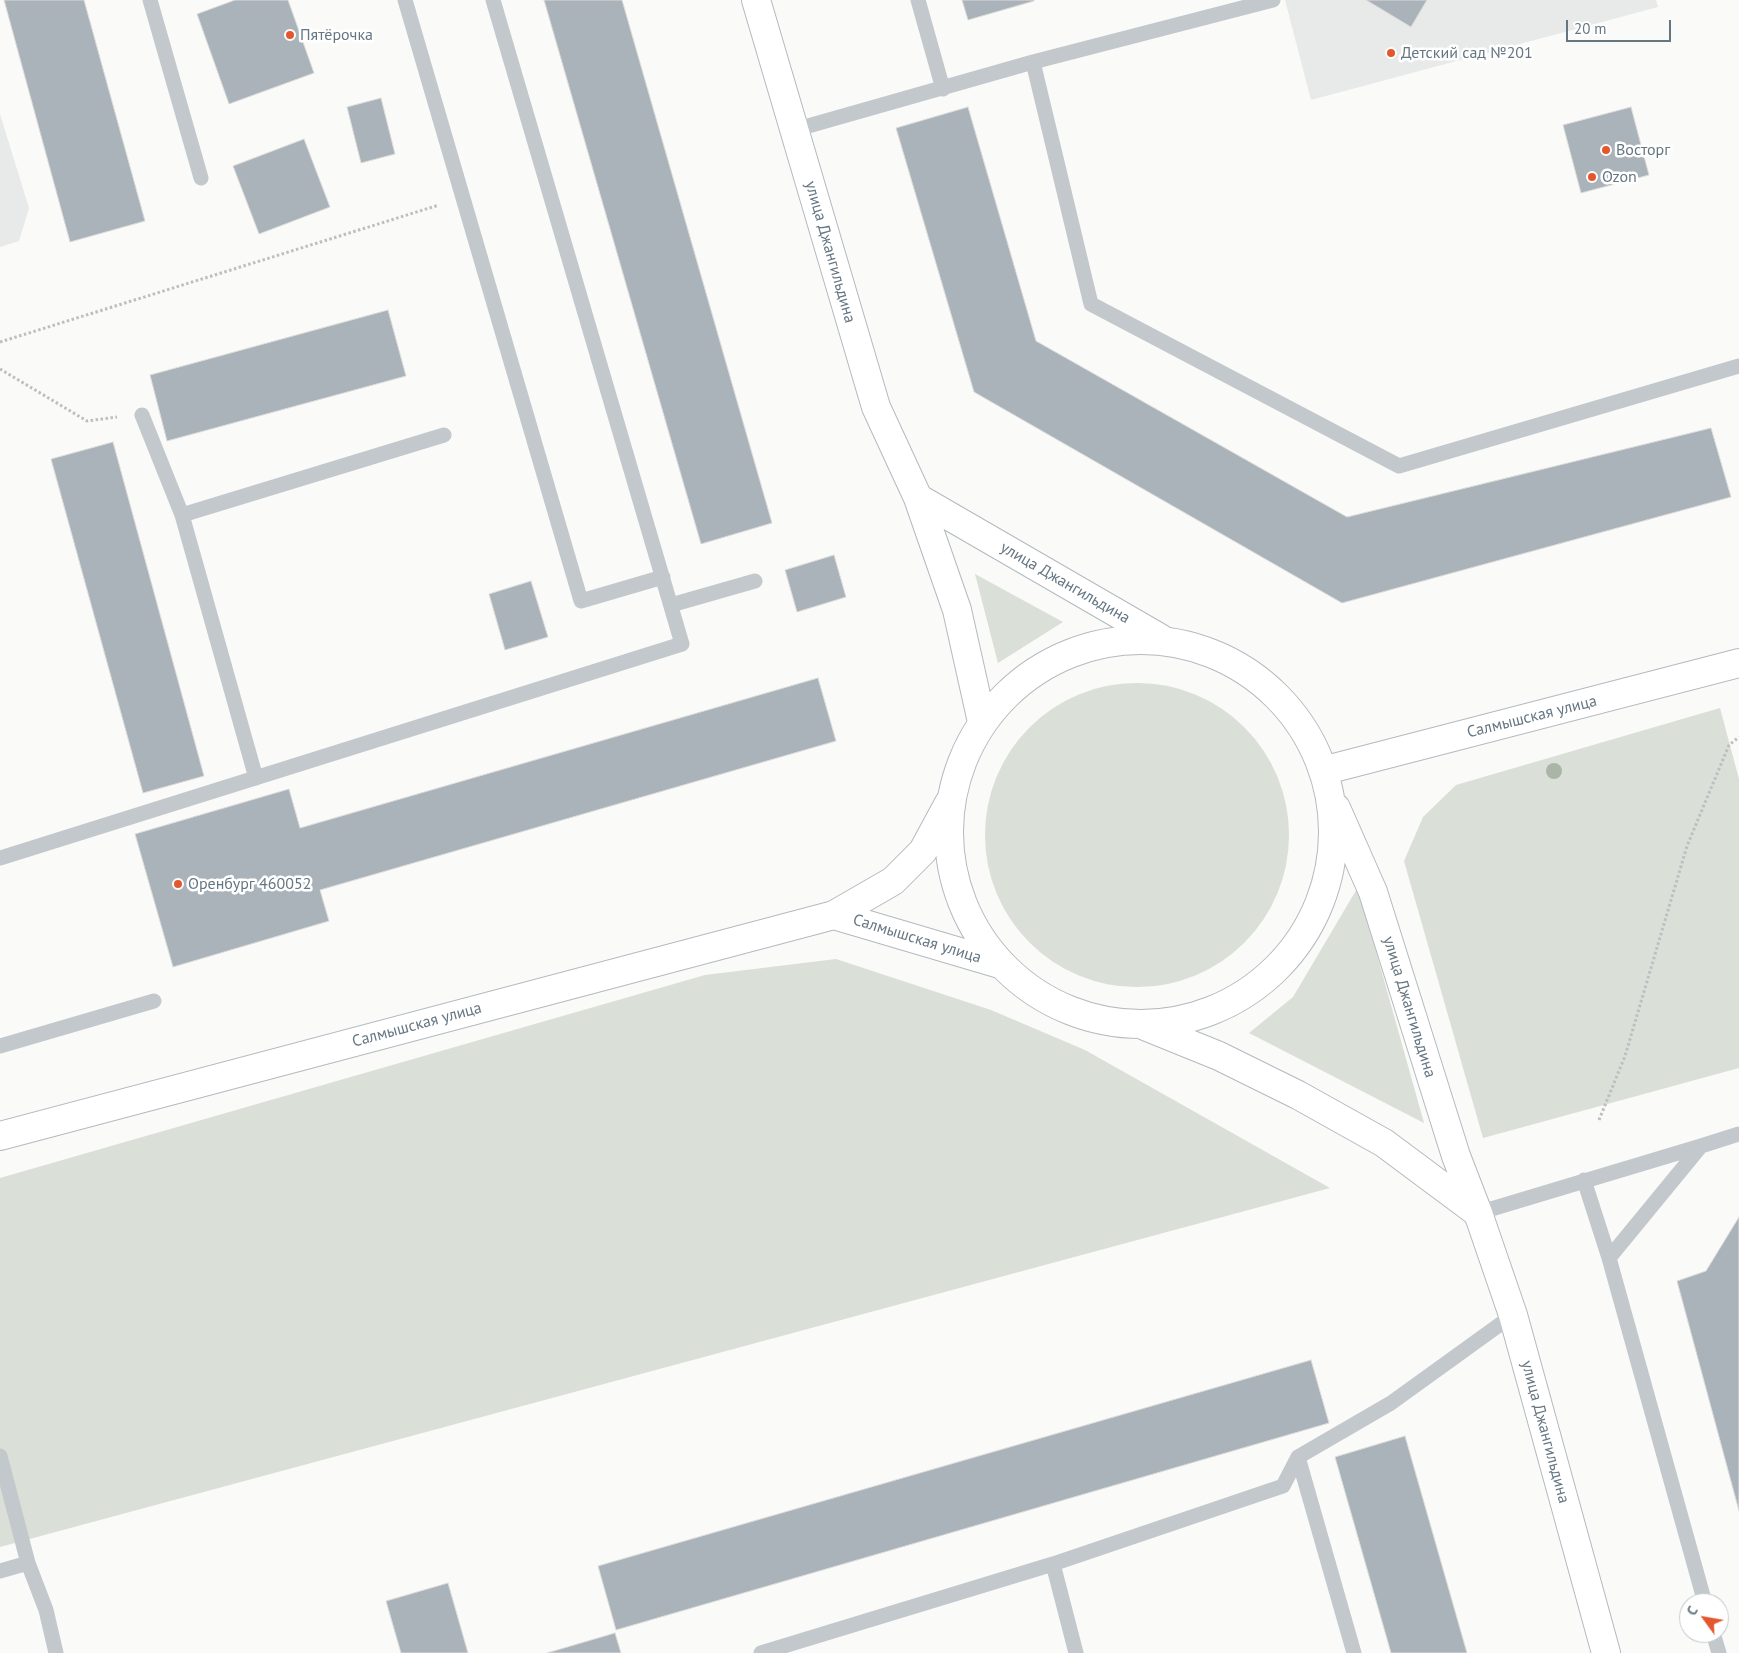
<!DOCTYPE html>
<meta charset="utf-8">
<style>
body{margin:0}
#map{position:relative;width:1739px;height:1653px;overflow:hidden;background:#fafaf8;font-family:"PT Sans",sans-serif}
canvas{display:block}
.north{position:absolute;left:1679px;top:1593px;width:50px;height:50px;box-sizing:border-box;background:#fff;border:1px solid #c1c8cd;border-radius:50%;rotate:302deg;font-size:14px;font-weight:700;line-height:20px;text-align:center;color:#657683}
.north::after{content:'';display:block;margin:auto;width:18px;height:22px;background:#e4572e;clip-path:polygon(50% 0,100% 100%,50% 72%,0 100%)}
.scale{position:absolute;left:1566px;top:20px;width:105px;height:22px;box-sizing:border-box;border:2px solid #657683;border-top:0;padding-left:6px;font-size:15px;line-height:18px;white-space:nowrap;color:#657683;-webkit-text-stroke:4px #fff;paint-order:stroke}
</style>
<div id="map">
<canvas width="1739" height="1653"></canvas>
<div class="north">С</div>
<div class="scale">20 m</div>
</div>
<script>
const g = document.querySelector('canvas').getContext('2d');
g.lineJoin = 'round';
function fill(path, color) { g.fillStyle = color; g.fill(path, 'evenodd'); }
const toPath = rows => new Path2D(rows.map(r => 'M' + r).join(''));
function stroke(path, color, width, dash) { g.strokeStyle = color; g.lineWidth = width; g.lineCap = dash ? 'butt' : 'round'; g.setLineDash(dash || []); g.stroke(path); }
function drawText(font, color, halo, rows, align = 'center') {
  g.font = font + ' "PT Sans",sans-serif'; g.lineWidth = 5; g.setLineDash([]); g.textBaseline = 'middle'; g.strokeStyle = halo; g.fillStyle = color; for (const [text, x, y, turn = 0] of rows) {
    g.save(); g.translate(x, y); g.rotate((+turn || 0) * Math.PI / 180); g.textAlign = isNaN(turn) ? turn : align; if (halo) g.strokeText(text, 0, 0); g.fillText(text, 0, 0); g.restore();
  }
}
fill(toPath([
 [1285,0,1656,0,1658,7,1311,100],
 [0,114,29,208,19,241,0,247]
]), '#e8e9e9');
fill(toPath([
 [975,574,1063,622,998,663],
 '985 835a152 152 0 1 1 304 0a152 152 0 1 1-304 0Z',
 [1720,708,1739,779,1739,1068,1483,1138,1404,861,1423,817,1456,785],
 [1358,887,1424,1123,1249,1033,1293,997],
 [836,959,991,1010,1085,1050,1330,1188,0,1547,0,1178,705,975]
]), '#dadfd7');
const building = toPath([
 [4,0,84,0,145,221,70,242,4,0],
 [235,0,288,0,314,73,229,104,197,14,235,0],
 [544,0,622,0,772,523,701,544,544,0],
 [962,0,1034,0,1034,1,968,20,962,0],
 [1366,0,1427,0,1411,27,1366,0],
 [381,98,395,154,361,163,347,107,381,98],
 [968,107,1036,341,1347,517,1711,428,1731,497,1342,603,974,392,896,128,968,107],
 [1631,107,1649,175,1581,193,1563,125,1631,107],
 [304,139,330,207,259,234,233,166,304,139],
 [388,310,406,376,167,441,150,375,388,310],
 [113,442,204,776,143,793,51,459,113,442],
 [834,555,846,597,797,612,785,570,834,555],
 [531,581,548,637,505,650,489,594,531,581],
 [818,678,836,741,320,890,329,921,173,967,135,834,289,789,300,828,818,678],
 [1739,1217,1739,1511,1677,1281,1706,1271,1739,1217],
 [1311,1360,1329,1423,616,1630,598,1566,1311,1360],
 [1405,1436,1467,1653,1391,1653,1335,1457,1405,1436],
 [448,1583,468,1653,401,1653,386,1601,448,1583],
 [615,1633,621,1653,547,1653,615,1633]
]);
fill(building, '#aab3b9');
stroke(building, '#dcdcda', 1);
const secondary = toPath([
 [756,0,876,407,918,498,957,610,982,722],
 [918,498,1160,638],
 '949 832a192 192 0 1 1 384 0a192 192 0 1 1-384 0Z',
 [1326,770,1739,663],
 [1336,808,1373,892,1456,1156,1478,1213,1513,1315,1606,1653],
 [834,915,1000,964],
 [1145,1026,1219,1056,1298,1095,1384,1143,1478,1213],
 [0,1136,834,915,893,881,923,851,949,803]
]);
stroke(secondary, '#b3babf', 30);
stroke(toPath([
 [0,342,439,205],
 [0,369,87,421,117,417],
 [1599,1120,1625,1056,1687,846,1729,745,1739,737]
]), '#bbbfc2', 3, [2.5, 2.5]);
stroke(toPath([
 [150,0,201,178],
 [405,0,581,601,663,577],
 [918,0,943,89],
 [1033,62,1273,0],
 [794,130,1033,62,1091,304,1399,466,1739,366],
 [142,415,182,515],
 [671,605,755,581],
 [256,778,182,515,444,435],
 [0,858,682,644,493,0],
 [0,1046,154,1001],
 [1584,1180,1609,1258],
 [1478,1213,1701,1146],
 [0,1456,28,1563,0,1571],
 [1298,1457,1354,1653],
 [28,1563,46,1610,56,1653],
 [1053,1564,1283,1486,1298,1457,1391,1403,1513,1315],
 [1705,1603,1609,1258,1701,1146,1739,1134],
 [1713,1633,1719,1653],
 [761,1653,1053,1564,1076,1653]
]), '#c3c8cc', 15);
stroke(secondary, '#fff', 28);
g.fillStyle = '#aab4a7';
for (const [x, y] of [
 [1554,771]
]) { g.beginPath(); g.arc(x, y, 8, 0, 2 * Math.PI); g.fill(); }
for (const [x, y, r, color] of [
 [290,35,5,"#e4572e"],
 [1391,53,5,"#e4572e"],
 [1606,150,5,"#e4572e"],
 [1592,177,5,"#e4572e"],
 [178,884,5,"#e4572e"]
]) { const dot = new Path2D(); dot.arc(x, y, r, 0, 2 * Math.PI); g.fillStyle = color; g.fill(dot); stroke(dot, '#fff', 2); }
drawText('16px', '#657683', '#fff', [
 ["Пятёрочка",300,35],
 ["Детский сад №201",1401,53],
 ["Восторг",1616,150],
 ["Ozon",1602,177],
 ["Оренбург 460052",188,884]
], 'left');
drawText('16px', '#657683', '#fff', [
 ["улица Джангильдина",830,252,74],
 ["улица Джангильдина",1065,583,30],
 ["Салмышская улица",1532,717,-14],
 ["Салмышская улица",917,939,17],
 ["улица Джангильдина",1409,1007,73],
 ["Салмышская улица",417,1025,-15],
 ["улица Джангильдина",1545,1432,75]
]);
</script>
